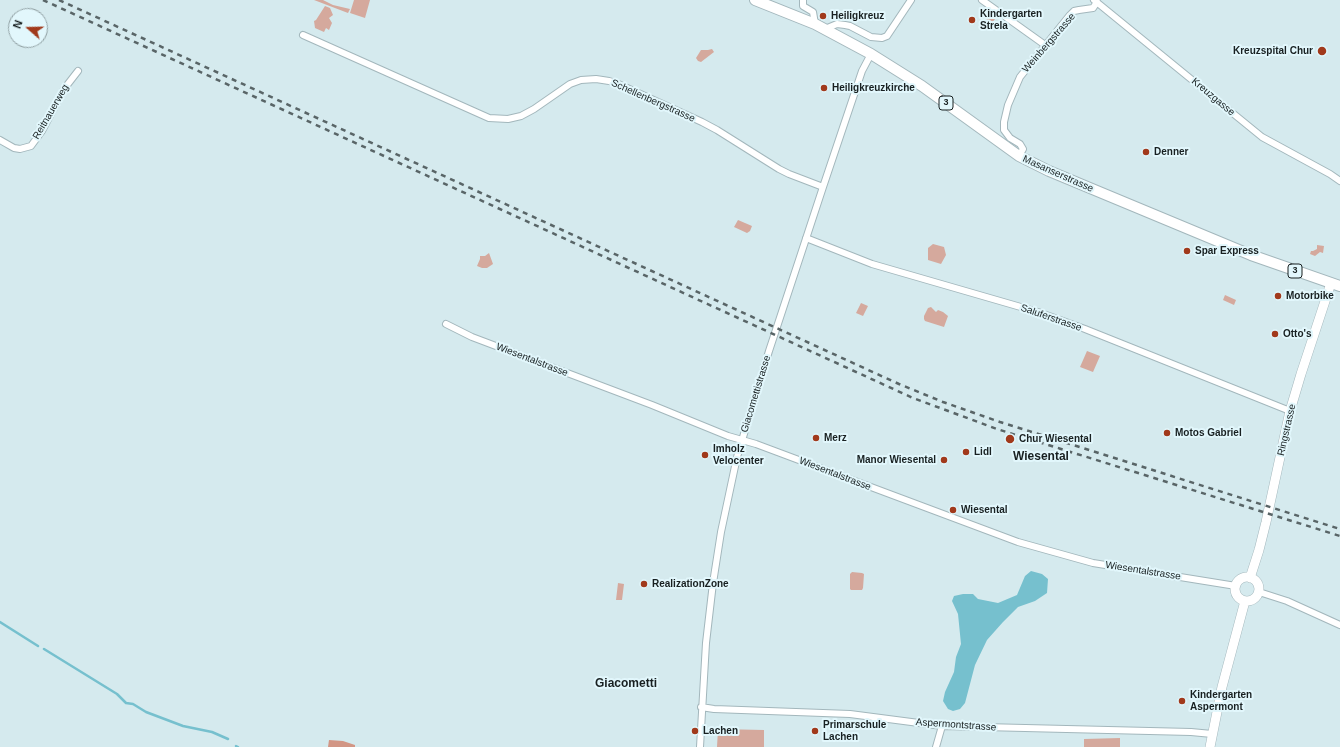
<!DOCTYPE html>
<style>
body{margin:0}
#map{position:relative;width:1340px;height:747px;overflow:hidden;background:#d5eaee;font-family:Helvetica,sans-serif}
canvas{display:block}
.north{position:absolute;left:8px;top:8px;width:40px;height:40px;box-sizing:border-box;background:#e2f7fc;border:1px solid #91a1a4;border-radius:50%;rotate:290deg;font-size:11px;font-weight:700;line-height:16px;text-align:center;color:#182021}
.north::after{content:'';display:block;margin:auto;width:14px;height:18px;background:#a1391b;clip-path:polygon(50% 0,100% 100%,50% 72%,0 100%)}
</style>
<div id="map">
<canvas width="1340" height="747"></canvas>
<div class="north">N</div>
</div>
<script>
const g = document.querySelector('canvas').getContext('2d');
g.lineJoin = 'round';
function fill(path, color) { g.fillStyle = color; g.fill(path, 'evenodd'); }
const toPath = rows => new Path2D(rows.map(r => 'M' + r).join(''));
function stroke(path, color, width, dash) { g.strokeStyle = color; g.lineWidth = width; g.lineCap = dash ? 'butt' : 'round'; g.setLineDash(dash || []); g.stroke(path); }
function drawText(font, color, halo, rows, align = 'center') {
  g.font = font + ' Helvetica,sans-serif'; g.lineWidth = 4; g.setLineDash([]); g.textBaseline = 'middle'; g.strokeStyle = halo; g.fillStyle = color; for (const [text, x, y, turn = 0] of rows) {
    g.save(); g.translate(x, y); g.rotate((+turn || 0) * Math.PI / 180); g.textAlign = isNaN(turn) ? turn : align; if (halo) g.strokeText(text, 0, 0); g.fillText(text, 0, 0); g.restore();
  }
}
fill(toPath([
 [314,0,323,0,333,5,350,9,348,13],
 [354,0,370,0,365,18,350,13],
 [325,6,330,8,333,15,329,18,332,23,329,30,326,28,324,32,315,28,314,21,316,20],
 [991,10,998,15,992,23,985,18],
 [712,49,714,52,701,62,698,61,696,58,701,50,708,50],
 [738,220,752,226,750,231,747,233,734,227],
 [933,244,944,247,946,255,941,264,928,260,928,248],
 [1317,245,1324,246,1323,253,1320,252,1315,256,1310,254,1311,251,1313,251,1317,249],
 [489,253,493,264,487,268,482,268,477,266,480,259,480,256,485,256],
 [1225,295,1236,300,1234,305,1223,300],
 [861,303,868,306,863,316,856,313],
 [931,307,936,312,938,310,943,312,948,316,944,327,925,321,924,319,924,316,928,308],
 [1087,351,1100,356,1093,372,1080,367],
 [852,572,862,573,864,574,863,588,862,590,851,590,850,589,850,574],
 [618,583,624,584,622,600,616,600],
 [718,729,764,730,764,747,717,747],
 [1120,738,1120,747,1084,747,1084,739]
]), '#d5a99d');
fill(toPath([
 [329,740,343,741,355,745,355,747,328,747]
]), '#d29685');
fill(toPath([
 [1031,571,1042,574,1048,579,1047,593,1035,601,1018,607,1003,622,987,640,975,665,965,703,960,709,953,711,948,709,943,701,945,692,954,672,956,657,961,644,958,614,952,601,954,596,963,594,973,594,978,599,998,603,1017,595,1025,576]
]), '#76c0ce');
stroke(toPath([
 [0,622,38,646],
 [44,649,117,694,126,703,133,704,146,712,183,726,212,732,228,739],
 [236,746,238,747]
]), '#76c0ce', 2.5);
const street = toPath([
 [803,0,803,6,813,12,815,24],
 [982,0,1045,45],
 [1094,0,1262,137,1330,174,1340,181],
 [825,29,837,24,845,25,850,26,871,37,882,38,887,36,911,0],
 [303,35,489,118,508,119,521,116,534,109,570,84,581,80,596,79,609,81,616,83,702,122,717,130,779,169,789,174,823,187],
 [0,140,14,148,20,149,31,146,42,131,64,89,78,71],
 [1019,156,1023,149,1020,144,1010,138,1004,130,1004,122,1008,105,1020,77,1070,15,1074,11,1079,10,1093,8,1097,2],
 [806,238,872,264,1038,312,1085,329,1290,411],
 [446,324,472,337,652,405,728,436,756,444,1018,542,1093,563,1236,586],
 [1259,592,1287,601,1340,625],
 [701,707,714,709,850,714,942,726,1191,732,1212,734],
 [700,747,706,643,713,583,721,532,737,457,769,351,823,187,862,71,871,54],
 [936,747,942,726]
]);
const secondary = toPath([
 '1235 589a12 12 0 1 1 24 0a12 12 0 1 1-24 0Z',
 [1250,578,1259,550,1266,522,1290,411,1301,374,1331,283],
 [1210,747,1222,687,1245,601]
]);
const primary = toPath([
 [755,0,815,24,871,54,922,86,1019,156,1049,171,1251,255,1340,286]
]);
stroke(street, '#a3b7bc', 8);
stroke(secondary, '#a3b7bc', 10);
stroke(primary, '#a3b7bc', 12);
stroke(street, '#fff', 6);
stroke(secondary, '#fff', 9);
stroke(primary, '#fff', 10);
stroke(toPath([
 [43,0,913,398,997,429,1340,536],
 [59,0,899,384,943,402,1000,422,1340,529]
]), '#596567', 2.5, [5, 5]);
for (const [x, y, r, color] of [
 [823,16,4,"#a1391b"],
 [972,20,4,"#a1391b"],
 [1322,51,5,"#a1391b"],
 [824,88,4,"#a1391b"],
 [1146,152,4,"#a1391b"],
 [1187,251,4,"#a1391b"],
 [1278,296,4,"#a1391b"],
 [1275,334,4,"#a1391b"],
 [1167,433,4,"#a1391b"],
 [816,438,4,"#a1391b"],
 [1010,439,5,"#a1391b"],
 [966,452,4,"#a1391b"],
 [705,455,4,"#a1391b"],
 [944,460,4,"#a1391b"],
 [953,510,4,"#a1391b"],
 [644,584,4,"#a1391b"],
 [1182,701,4,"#a1391b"],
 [695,731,4,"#a1391b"],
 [815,731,4,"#a1391b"]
]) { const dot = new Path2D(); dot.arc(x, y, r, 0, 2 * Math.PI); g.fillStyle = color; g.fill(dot); stroke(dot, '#e2f7fc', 1.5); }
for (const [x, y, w] of [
 [946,103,14],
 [1295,271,14]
]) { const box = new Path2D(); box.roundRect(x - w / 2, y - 7, w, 14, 3); g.fillStyle = '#e2f7fc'; g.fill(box); stroke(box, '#182021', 1); }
drawText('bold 9px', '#182021', null, [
 ["3",946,103],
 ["3",1295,271]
]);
drawText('bold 10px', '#182021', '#e2f7fc', [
 ["Kindergarten",980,14],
 ["Strela",980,26],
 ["Heiligkreuz",831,16],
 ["Kreuzspital Chur",1313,51,"right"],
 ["Heiligkreuzkirche",832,88],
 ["Denner",1154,152],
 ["Spar Express",1195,251],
 ["Motorbike",1286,296],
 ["Otto's",1283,334],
 ["Motos Gabriel",1175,433],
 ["Merz",824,438],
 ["Chur Wiesental",1019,439],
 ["Imholz",713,449],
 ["Velocenter",713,461],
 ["Lidl",974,452],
 ["Manor Wiesental",936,460,"right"],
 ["Wiesental",961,510],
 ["RealizationZone",652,584],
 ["Kindergarten",1190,695],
 ["Aspermont",1190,707],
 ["Primarschule",823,725],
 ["Lachen",823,737],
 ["Lachen",703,731]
], 'left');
drawText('10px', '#182021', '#e2f7fc', [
 ["Weinbergstrasse",1049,43,-49],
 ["Kreuzgasse",1213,97,40],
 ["Schellenbergstrasse",653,101,24],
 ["Reitnauerweg",51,112,-60],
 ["Masanserstrasse",1058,174,24],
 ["Saluferstrasse",1051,318,19],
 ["Wiesentalstrasse",532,360,21],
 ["Giacomettistrasse",756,394,-73],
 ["Ringstrasse",1287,430,-77],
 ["Wiesentalstrasse",835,474,21],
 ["Wiesentalstrasse",1143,571,9],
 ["Aspermontstrasse",956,725,4]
]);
drawText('bold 12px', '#182021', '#e2f7fc', [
 ["Wiesental",1041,457],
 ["Giacometti",626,684]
]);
</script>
